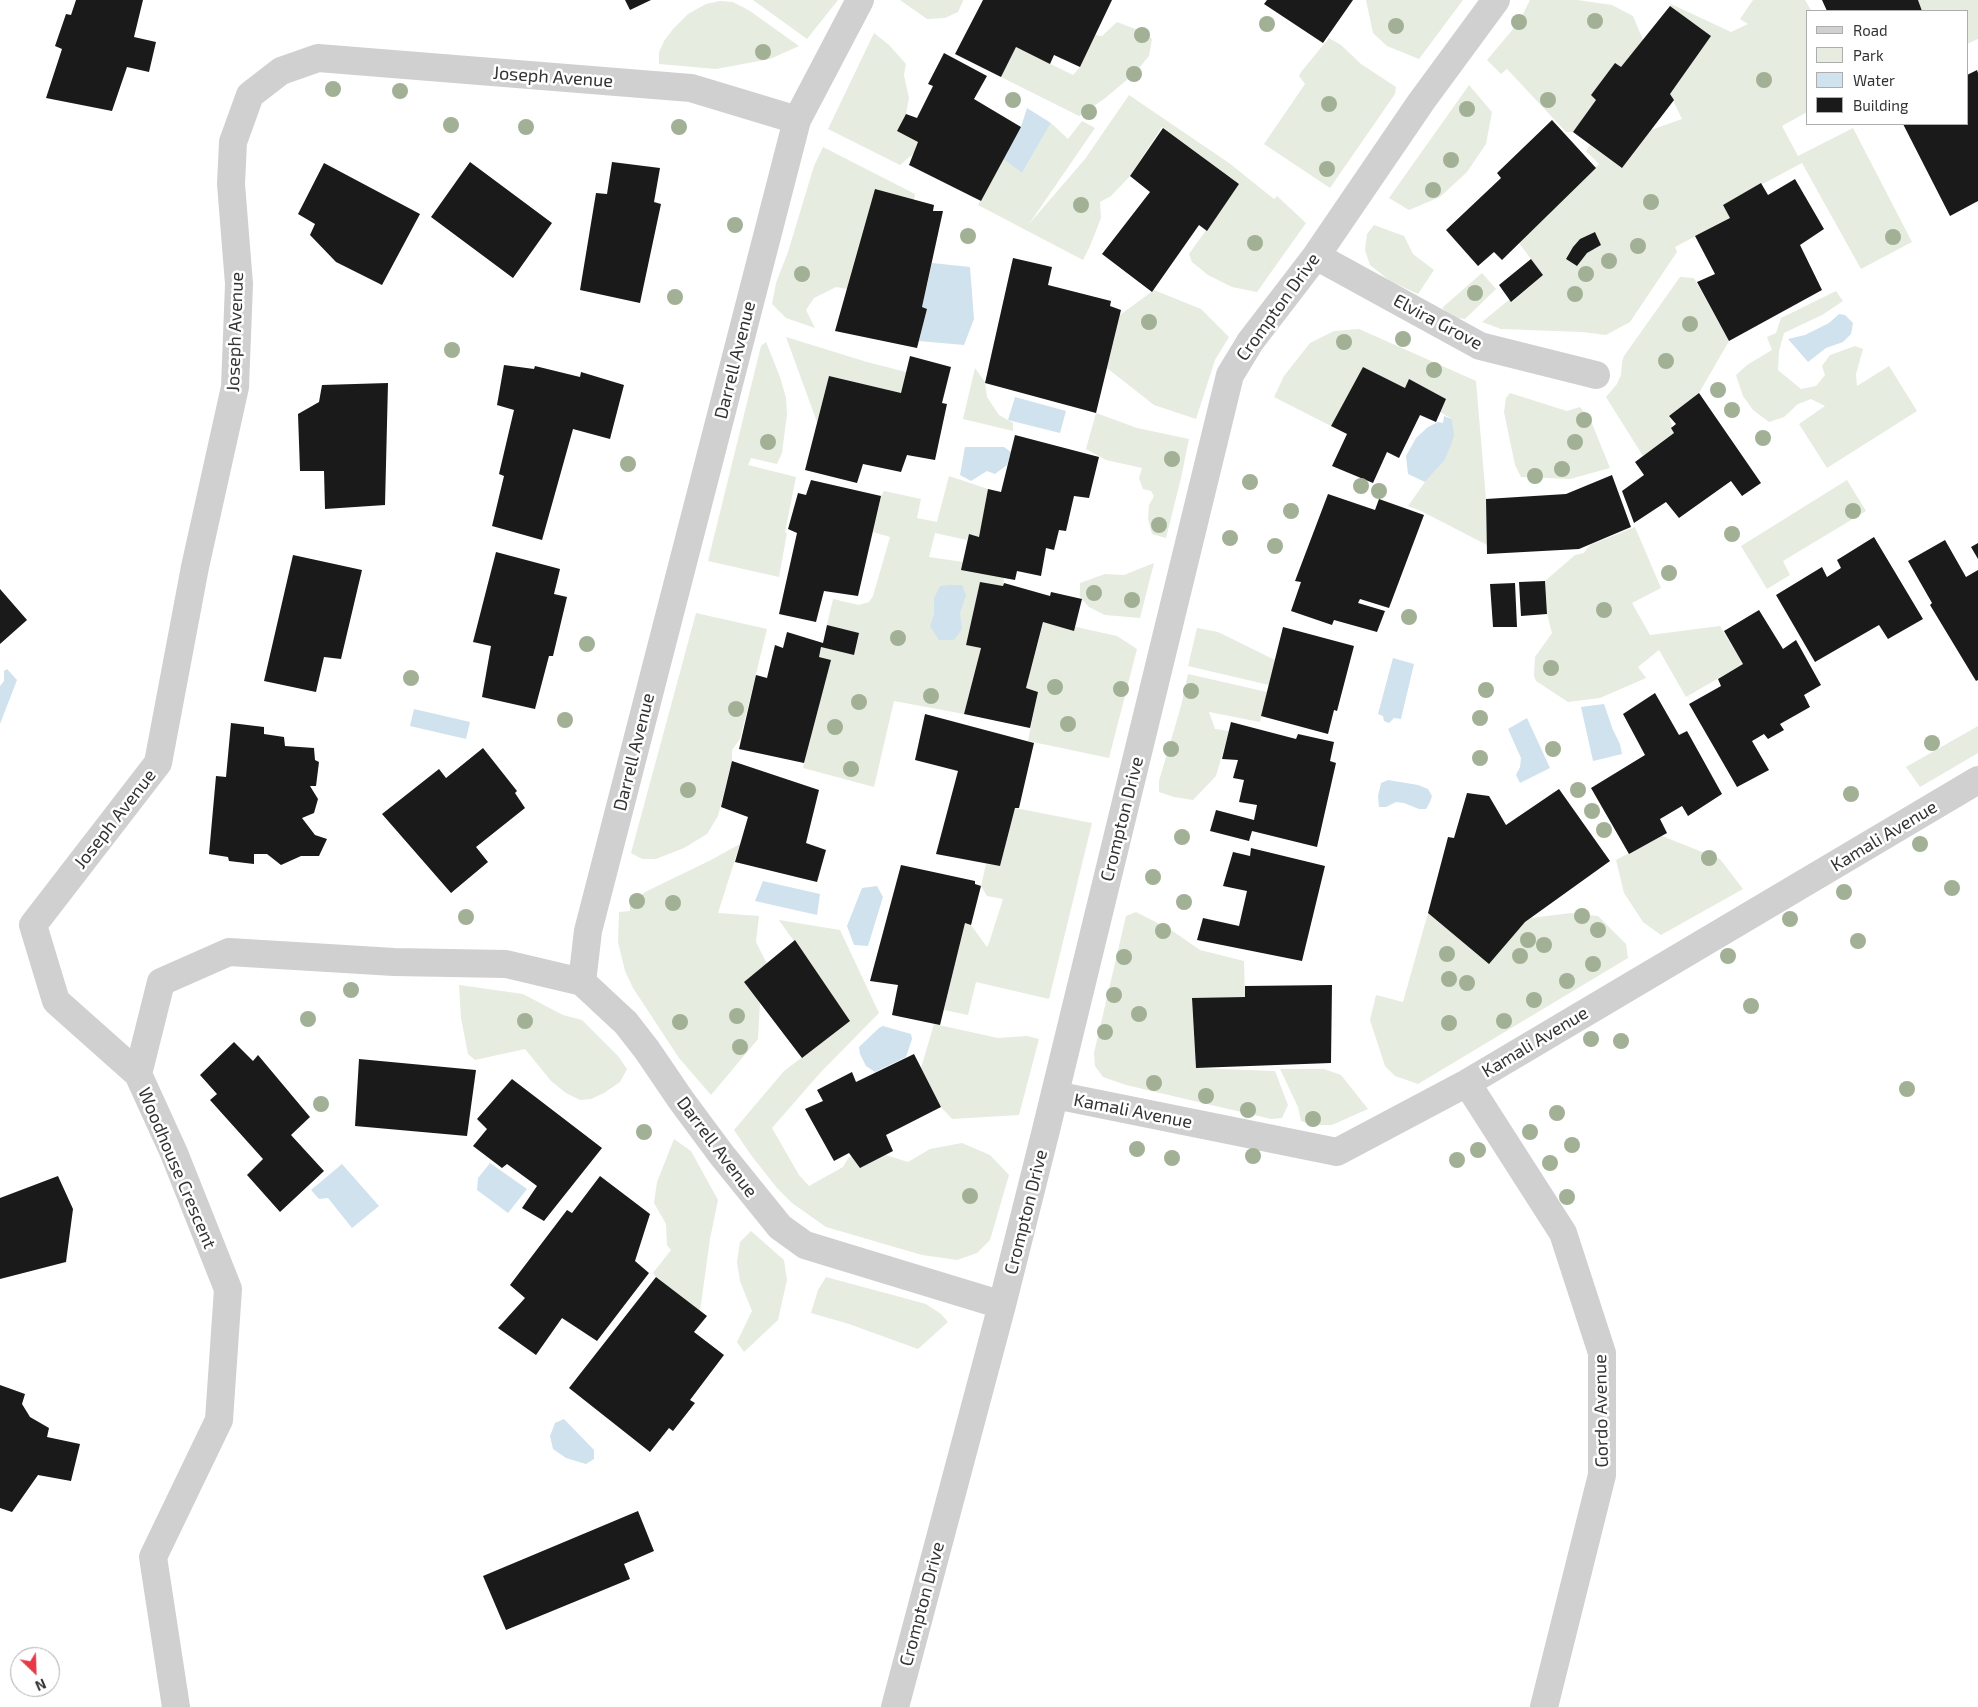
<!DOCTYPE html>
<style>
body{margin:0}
#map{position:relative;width:1978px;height:1707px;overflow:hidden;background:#fff;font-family:"Exo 2",sans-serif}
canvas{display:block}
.legend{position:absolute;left:1806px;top:10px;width:162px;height:115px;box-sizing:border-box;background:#fff;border:1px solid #adadad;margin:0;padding:6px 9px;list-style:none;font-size:15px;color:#333}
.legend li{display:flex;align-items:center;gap:10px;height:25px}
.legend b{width:25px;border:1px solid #adadad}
.north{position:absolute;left:10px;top:1647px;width:50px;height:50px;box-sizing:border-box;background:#fff;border:1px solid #adadad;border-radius:50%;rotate:156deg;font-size:14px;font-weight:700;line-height:20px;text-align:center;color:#333}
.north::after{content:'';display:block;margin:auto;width:18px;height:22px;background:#e63946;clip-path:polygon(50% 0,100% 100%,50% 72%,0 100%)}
</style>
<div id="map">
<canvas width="1978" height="1707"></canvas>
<ul class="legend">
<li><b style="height:6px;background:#d0d0d0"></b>Road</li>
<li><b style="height:14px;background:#e6ecdf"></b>Park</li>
<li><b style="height:14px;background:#cfe2ee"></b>Water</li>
<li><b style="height:14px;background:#1a1a1a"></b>Building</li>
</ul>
<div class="north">N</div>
</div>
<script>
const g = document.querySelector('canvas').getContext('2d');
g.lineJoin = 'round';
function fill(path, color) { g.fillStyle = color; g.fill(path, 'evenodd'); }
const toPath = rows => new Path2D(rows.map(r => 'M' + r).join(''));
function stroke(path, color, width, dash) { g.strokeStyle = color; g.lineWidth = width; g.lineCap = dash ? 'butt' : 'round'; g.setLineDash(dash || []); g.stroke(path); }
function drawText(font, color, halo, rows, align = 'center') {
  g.font = font + ' "Exo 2",sans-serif'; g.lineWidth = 5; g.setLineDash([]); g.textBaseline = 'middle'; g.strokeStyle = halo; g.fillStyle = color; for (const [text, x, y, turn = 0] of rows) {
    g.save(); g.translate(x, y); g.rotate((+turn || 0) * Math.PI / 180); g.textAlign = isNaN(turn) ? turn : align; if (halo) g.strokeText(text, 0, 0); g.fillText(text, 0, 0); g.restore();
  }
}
fill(toPath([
 [753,0,838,0,807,39],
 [900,0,963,0,963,1,958,12,945,18,927,19],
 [1366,0,1463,0,1419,59,1387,46,1373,33],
 [1530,0,1577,0,1612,5,1633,16,1643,40,1621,67,1615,64,1591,95,1596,100,1573,132,1566,132,1507,69,1501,74,1487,60,1519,22],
 [1753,0,1805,0,1811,10,1807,11,1807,112,1782,126,1798,156,1853,128,1912,242,1861,269,1802,163,1723,205,1730,218,1675,247,1677,252,1630,322,1606,335,1582,332,1501,329,1482,322,1510,299,1512,302,1543,275,1519,243,1599,164,1586,151,1590,145,1622,168,1651,130,1682,119,1670,94,1711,36,1670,6,1671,4,1731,32,1748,24,1740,19],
 [1595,232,1601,245,1587,253,1577,266,1566,259,1573,247,1580,239],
 [1918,0,1978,0,1978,39,1967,44,1967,11,1922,11],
 [720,1,733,2,750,11,799,46,770,59,716,69,659,64,659,52,664,41,673,29,688,14,706,4],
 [1117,22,1143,32,1152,39,1149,56,1134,74,1104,99,1079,116,1001,77,1016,47,1073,75,1080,67,1095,35,1102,36],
 [874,33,889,45,906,64,904,75,909,98,906,114,897,131,918,142,914,153,900,165,828,129],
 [1329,38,1341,45,1361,64,1396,87,1395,94,1330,188,1264,144,1305,84,1299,76,1301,72],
 [1469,85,1492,112,1486,144,1467,172,1440,197,1409,210,1389,198],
 [1129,95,1229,163,1274,199,1277,196,1306,223,1257,292,1232,287,1208,275,1192,262,1189,254,1239,184,1162,127,1130,176,1111,196,1100,202,1101,218,1090,246,1083,260,978,205,1003,159,1022,173,1051,123,1068,139,1082,121,1095,128,1029,224,1085,159],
 [823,147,915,194,914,200,847,289,836,287,814,298,806,310,815,328,786,318,772,304,776,283,788,252,814,166],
 [1374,225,1404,236,1413,254,1434,270,1418,294,1390,281,1370,265,1365,250,1367,234],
 [1482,273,1496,289,1465,319,1452,317,1442,308],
 [1680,277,1694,278,1729,341,1699,393,1669,416,1674,433,1643,456,1606,397,1617,384,1621,375,1622,362,1624,356],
 [1154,290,1201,309,1229,337,1215,360,1196,419,1154,405,1107,368,1120,315],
 [1836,291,1843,301,1822,315,1784,333,1779,351,1778,370,1801,389,1816,386,1825,375,1822,366,1830,355,1855,346,1863,349,1856,374,1857,386,1889,366,1917,411,1827,468,1799,424,1825,406,1811,399,1798,404,1784,417,1769,422,1753,410,1743,396,1736,375,1747,365,1772,350,1767,337,1776,333,1781,318],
 [1359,329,1476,381,1486,499,1487,545,1421,511,1408,506,1425,482,1445,460,1453,436,1452,419,1440,412,1446,399,1410,380,1405,388,1363,367,1331,426,1274,397,1284,376,1310,343,1334,331],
 [786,337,867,362,906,372,901,393,829,376,817,422],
 [766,342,780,377,786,398,787,415,784,437,782,453,777,464,751,458,748,465,796,477,785,532,787,533,779,577,708,561,761,346],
 [975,368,985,382,987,397,999,415,1013,423,1013,431,963,419],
 [1510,393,1567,411,1580,407,1591,421,1610,468,1570,479,1521,477,1515,465,1504,412,1506,398],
 [1096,413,1137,428,1189,439,1181,478,1166,538,1152,534,1148,519,1149,505,1154,496,1151,491,1143,489,1139,478,1142,468,1106,460,1086,449],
 [949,476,988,489,979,537,969,534,967,540,935,533,929,557,963,562,1004,578,1003,586,980,583,966,645,981,648,964,714,894,701,874,787,803,768,830,660,819,657,821,647,854,655,859,634,827,625,833,599,859,605,869,602,873,596,890,537,873,532,881,496,884,491,921,499,917,518,937,522],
 [1847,480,1866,511,1783,561,1790,575,1767,589,1741,546],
 [1635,527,1661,588,1632,603,1650,635,1720,626,1743,664,1686,697,1659,650,1638,667,1646,678,1600,698,1568,702,1536,681,1534,676,1535,657,1552,633,1547,614,1545,581,1575,555,1584,553,1590,545],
 [1154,563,1140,618,1105,615,1089,607,1080,597,1080,583,1105,574,1124,575],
 [696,613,767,629,740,739,732,750,732,761,718,816,707,834,684,848,656,859,642,859,631,853],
 [1044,620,1117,636,1137,649,1109,758,1028,741,1038,692,1026,688],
 [1197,628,1218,632,1275,660,1269,685,1188,666],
 [1188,674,1267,692,1260,722,1209,712,1215,729,1229,731,1216,776,1193,800,1174,797,1159,792,1159,781,1181,706],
 [1978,726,1978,753,1920,787,1906,767],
 [1015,808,1092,823,1049,999,976,982,968,1015,944,1010,965,923,971,925,987,947,989,943,1003,899,987,896,981,886,986,864,1000,866],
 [1662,836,1720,859,1743,889,1661,935,1643,922,1624,893,1616,860],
 [740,844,718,913,759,916,756,942,767,964,744,982,760,1002,758,1039,711,1095,679,1058,633,988,625,971,618,942,619,912,630,911,630,903,647,891,709,861],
 [1136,912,1171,930,1200,950,1244,961,1245,997,1192,999,1196,1068,1275,1071,1288,1105,1282,1118,1271,1119,1126,1085,1103,1077,1095,1066,1094,1053,1126,916],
 [1428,913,1489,963,1525,922,1531,918,1571,913,1598,916,1626,944,1628,958,1418,1084,1395,1076,1385,1066,1370,1020,1376,995,1403,1002],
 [779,920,840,930,879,1013,820,1073,772,1128,799,1175,809,1186,843,1167,849,1157,886,1155,908,1162,930,1149,962,1143,990,1155,1009,1175,990,1240,977,1253,957,1260,922,1255,826,1227,792,1203,777,1188,751,1155,734,1130,784,1071,850,1021],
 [459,985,523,994,563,1015,582,1020,618,1056,627,1069,620,1082,604,1093,591,1099,580,1100,566,1093,551,1081,525,1049,475,1060,468,1054,461,1018],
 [934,1024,998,1038,1027,1036,1039,1039,1019,1115,952,1119,941,1107,921,1068],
 [1280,1069,1324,1069,1341,1075,1368,1109,1332,1125,1312,1125,1301,1121,1298,1107],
 [674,1139,691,1151,718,1200,710,1239,700,1311,656,1277,653,1273,671,1250,667,1245,666,1224,654,1203,657,1182],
 [751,1231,784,1260,787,1280,778,1320,744,1352,737,1342,752,1311,740,1281,737,1262,740,1242],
 [826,1277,926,1304,941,1314,948,1322,918,1349,849,1324,811,1313,818,1290]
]), '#e6ecdf');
fill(toPath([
 [1027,108,1051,123,1022,173,1003,159,1021,127],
 [932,263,970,267,974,319,964,345,919,341,927,309,922,307],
 [1839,314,1845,315,1853,323,1851,334,1843,342,1826,348,1808,362,1788,339,1805,335,1829,323],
 [1015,397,1066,411,1060,433,1008,420],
 [1444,416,1452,419,1454,436,1445,460,1425,482,1408,474,1406,456,1416,438,1428,427,1438,422,1443,423],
 [965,447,1004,447,1011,452,1007,465,995,474,987,471,971,481,960,475],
 [950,585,962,585,966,595,960,613,962,629,954,640,939,640,930,626,934,615,934,598,940,586],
 [1393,658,1414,664,1401,719,1394,718,1389,723,1384,721,1383,716,1378,714],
 [7,669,17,680,0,724,0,686,4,681,4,671],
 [1604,704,1613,730,1620,744,1622,754,1593,761,1581,707],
 [414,709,470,722,466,739,410,726],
 [1527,718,1550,768,1520,783,1516,775,1520,767,1521,758,1508,729],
 [1388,780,1418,785,1428,789,1432,796,1430,802,1426,809,1419,809,1404,803,1396,802,1386,807,1379,807,1378,796,1381,783],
 [763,881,820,894,817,915,755,901],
 [877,886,883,897,868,946,854,945,847,926,862,888],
 [883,1026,911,1034,912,1039,906,1057,875,1072,866,1066,860,1054,859,1047,879,1028],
 [490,1163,527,1189,508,1213,477,1190,478,1178],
 [342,1164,379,1206,352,1228,328,1198,319,1199,311,1190],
 [564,1419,594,1450,594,1459,586,1464,566,1458,553,1449,550,1436,555,1423]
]), '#cfe2ee');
fill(toPath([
 [76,0,143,0,134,37,156,42,149,72,127,67,112,111,46,98,62,49,55,46,66,14,71,15],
 [625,0,651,0,630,10],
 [983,0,1112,0,1080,67,1054,55,1050,64,1016,47,1001,77,955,54],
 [1267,0,1353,0,1323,43,1264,4],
 [1822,0,1918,0,1922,11,1827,11],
 [1670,6,1711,36,1670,94,1674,100,1622,168,1573,132,1596,100,1591,95,1615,63,1621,67],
 [944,53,987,76,974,99,1021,127,981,201,909,165,918,142,897,131,906,114,917,118,933,86,928,84],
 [1977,70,1978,73,1978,201,1950,216,1903,124,1967,124,1967,75],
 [1552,120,1596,168,1502,260,1494,252,1478,266,1446,230,1501,178,1497,173],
 [1163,128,1239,184,1207,231,1199,225,1152,292,1102,254,1150,192,1130,176],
 [470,162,552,223,513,278,431,217],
 [612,162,660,168,654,202,661,204,640,303,580,290,596,193,607,194],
 [324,163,420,214,382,285,336,262,310,235,315,224,298,214],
 [1795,179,1824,229,1800,245,1822,290,1729,341,1697,282,1715,274,1695,236,1730,218,1723,205,1761,183,1768,195],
 [875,189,934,205,933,211,943,211,922,307,927,309,917,348,835,331],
 [1595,232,1601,245,1587,253,1577,266,1566,259,1573,247,1580,239],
 [1013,258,1052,267,1048,285,1111,301,1110,306,1121,310,1096,413,985,383],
 [1531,259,1543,275,1511,302,1499,285],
 [910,356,951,367,942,403,947,404,935,460,907,455,901,472,863,464,857,483,805,470,829,376,901,393],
 [504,365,534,369,535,366,580,377,581,372,624,385,610,439,573,429,542,540,492,526,504,476,499,474,514,410,497,405],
 [1363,367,1405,388,1409,379,1446,399,1436,422,1420,415,1399,458,1387,452,1373,483,1332,466,1347,434,1331,426],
 [388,383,385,505,325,509,324,471,300,471,298,414,319,402,322,385],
 [1699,393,1761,483,1742,496,1731,481,1679,518,1666,502,1634,523,1622,491,1644,475,1635,462,1674,433,1671,428,1676,424,1669,416],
 [1015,435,1099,457,1089,498,1074,496,1066,531,1059,530,1054,550,1046,548,1041,576,1017,571,1015,580,961,570,969,534,979,537,988,489,1001,492],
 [1612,475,1631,527,1579,549,1487,554,1486,499,1566,494],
 [811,480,881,496,858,596,824,591,816,622,779,614,797,533,788,529,798,493,806,495],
 [1328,494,1375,510,1379,499,1424,515,1389,608,1360,599,1358,603,1385,611,1377,632,1334,620,1332,625,1291,611,1301,582,1295,581],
 [1874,537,1923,619,1888,639,1879,625,1815,662,1776,595,1822,567,1827,577,1841,568,1837,560],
 [1945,540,1966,577,1978,570,1978,680,1976,681,1930,605,1932,603,1908,561],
 [1978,543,1978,559,1971,547],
 [496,552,560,569,554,594,567,597,553,656,549,656,535,709,482,697,491,646,473,642],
 [293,555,362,570,341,659,324,657,316,692,264,681],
 [1545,581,1547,614,1521,616,1519,582],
 [980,582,1003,586,1004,583,1050,596,1051,592,1082,599,1074,631,1043,622,1026,688,1038,692,1030,728,964,714,981,648,966,645],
 [1515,583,1517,627,1493,627,1490,584],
 [0,589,27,620,0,644],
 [1759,610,1783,649,1796,640,1821,685,1804,695,1810,707,1780,724,1784,730,1768,739,1764,734,1752,741,1769,770,1737,787,1689,704,1721,686,1718,679,1743,664,1724,631],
 [827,625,859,633,854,655,821,647,819,657,831,660,804,763,739,749,756,675,767,678,775,645,783,648,787,632,823,643],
 [1283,627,1354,646,1337,711,1334,710,1328,734,1261,716],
 [1655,693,1679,735,1687,731,1722,794,1688,816,1682,806,1660,819,1667,833,1629,854,1591,788,1645,755,1623,714],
 [925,714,1034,743,1019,808,1015,808,1000,866,936,854,958,771,915,760],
 [1231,722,1296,739,1298,734,1334,742,1330,761,1336,763,1317,847,1252,831,1249,841,1210,831,1216,810,1254,820,1257,805,1239,802,1244,780,1233,778,1238,760,1222,759],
 [231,723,264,727,264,734,284,737,285,746,314,748,315,760,319,762,316,786,310,786,318,799,314,813,302,818,315,835,327,839,319,856,301,856,281,865,267,854,254,854,254,864,229,861,228,857,209,854,216,776,226,777],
 [483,748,517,791,515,793,525,808,476,847,488,862,451,893,382,814,439,769,446,778],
 [732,761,819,790,806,843,826,850,817,882,735,862,748,817,721,807],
 [1559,789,1610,861,1525,922,1489,964,1428,913,1448,837,1454,838,1467,793,1489,796,1506,825],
 [1251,848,1325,866,1302,961,1197,940,1203,918,1239,926,1247,891,1223,886,1233,852,1250,856],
 [901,865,975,881,975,884,981,886,971,925,965,923,940,1025,892,1015,898,985,870,981],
 [795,940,850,1021,802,1058,744,982],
 [1332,985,1331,1063,1196,1068,1192,998,1245,997,1245,986],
 [234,1042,253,1061,258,1055,310,1117,291,1135,324,1171,280,1212,247,1175,263,1159,210,1100,217,1094,200,1075],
 [914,1054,941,1107,886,1135,893,1151,860,1168,849,1153,834,1161,805,1109,823,1101,817,1090,852,1072,856,1082],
 [359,1059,476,1070,467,1136,355,1126],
 [512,1079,602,1148,544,1221,522,1208,537,1186,507,1164,502,1168,473,1146,487,1129,477,1119],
 [58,1176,73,1209,66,1262,0,1279,0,1198],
 [600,1176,650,1214,635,1261,649,1273,597,1341,562,1318,536,1355,498,1328,525,1298,510,1285,567,1210,572,1213],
 [656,1277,707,1316,694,1332,724,1355,690,1400,695,1403,673,1431,669,1428,650,1452,569,1388],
 [0,1385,25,1394,22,1404,30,1417,49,1428,47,1437,80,1444,71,1481,38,1475,12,1512,0,1508],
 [638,1511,654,1551,624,1564,630,1579,506,1630,483,1576]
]), '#1a1a1a');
stroke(toPath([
 [860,0,797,120,588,931,582,982,626,1023,647,1050,681,1100,721,1154,780,1227,805,1245,1002,1305],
 [1316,256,1480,346,1596,375],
 [138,1074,56,1001,33,925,158,763,195,567,235,387,239,284,231,184,233,142,250,95,281,71,318,58,691,88,797,120],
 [1467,1083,1563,1233,1602,1353,1602,1475,1544,1707],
 [1055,1095,1337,1152,1467,1083,1978,780],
 [176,1707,153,1557,219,1420,228,1289,174,1153,138,1074,161,982,229,952,394,962,506,964,582,982],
 [895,1707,1002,1305,1046,1130,1230,375,1250,342,1316,256,1421,102,1496,0]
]), '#d0d0d0', 28);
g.fillStyle = '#a2b095';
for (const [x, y] of [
 [1595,21],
 [1519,22],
 [1267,24],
 [1396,26],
 [1142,35],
 [763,52],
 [1134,74],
 [1764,80],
 [333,89],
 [400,91],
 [1013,100],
 [1548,100],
 [1329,104],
 [1467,109],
 [1089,112],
 [451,125],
 [526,127],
 [679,127],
 [1451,160],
 [1327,169],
 [1433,190],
 [1651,202],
 [1081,205],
 [735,225],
 [968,236],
 [1893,237],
 [1255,243],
 [1638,246],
 [1609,261],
 [802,274],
 [1586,274],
 [1475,293],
 [1575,294],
 [675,297],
 [1149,322],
 [1690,324],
 [1403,339],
 [1344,342],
 [452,350],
 [1666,361],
 [1434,370],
 [1718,390],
 [1732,410],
 [1584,420],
 [1763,438],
 [768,442],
 [1575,442],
 [1172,459],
 [628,464],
 [1562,469],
 [1535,476],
 [1250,482],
 [1361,486],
 [1379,491],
 [1291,511],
 [1853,511],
 [1159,525],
 [1732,534],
 [1230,538],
 [1275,546],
 [1669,573],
 [1094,593],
 [1132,600],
 [1604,610],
 [1409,617],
 [898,638],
 [587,644],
 [1551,668],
 [411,678],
 [1055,687],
 [1121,689],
 [1486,690],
 [1191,691],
 [931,696],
 [859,702],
 [736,709],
 [1480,718],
 [565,720],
 [1068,724],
 [835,727],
 [1932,743],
 [1171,749],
 [1553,749],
 [1480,758],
 [851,769],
 [688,790],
 [1578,790],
 [1851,794],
 [1592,811],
 [1604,830],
 [1182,837],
 [1920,844],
 [1709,858],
 [1153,877],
 [1952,888],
 [1844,892],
 [637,901],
 [1184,902],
 [673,903],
 [1582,916],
 [466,917],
 [1790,919],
 [1598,930],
 [1163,931],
 [1528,940],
 [1858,941],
 [1544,945],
 [1447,954],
 [1520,956],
 [1728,956],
 [1124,957],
 [1593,964],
 [1449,979],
 [1567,981],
 [1467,983],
 [351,990],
 [1114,995],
 [1534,1000],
 [1751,1006],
 [1139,1014],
 [737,1016],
 [308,1019],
 [525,1021],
 [1504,1021],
 [680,1022],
 [1449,1023],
 [1105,1032],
 [1591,1039],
 [1621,1041],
 [740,1047],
 [1154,1083],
 [1907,1089],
 [1206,1096],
 [321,1104],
 [1248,1110],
 [1557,1113],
 [1313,1119],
 [644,1132],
 [1530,1132],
 [1572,1145],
 [1137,1149],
 [1478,1150],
 [1253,1156],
 [1172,1158],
 [1457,1160],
 [1550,1163],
 [970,1196],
 [1567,1197]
]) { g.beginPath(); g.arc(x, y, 8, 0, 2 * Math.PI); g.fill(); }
drawText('18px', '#333', '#fff', [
 ["Joseph Avenue",553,77,4],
 ["Crompton Drive",1278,307,-54],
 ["Elvira Grove",1438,322,28],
 ["Joseph Avenue",235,332,-88],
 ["Darrell Avenue",735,360,-76],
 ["Darrell Avenue",634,752,-76],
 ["Joseph Avenue",115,819,-52],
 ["Crompton Drive",1122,819,-76],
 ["Kamali Avenue",1884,836,-31],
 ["Kamali Avenue",1535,1042,-31],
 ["Kamali Avenue",1133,1111,11],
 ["Darrell Avenue",717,1147,53],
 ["Woodhouse Crescent",177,1168,67],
 ["Crompton Drive",1026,1212,-76],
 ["Gordo Avenue",1601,1411,-91],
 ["Crompton Drive",922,1604,-75]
]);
</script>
